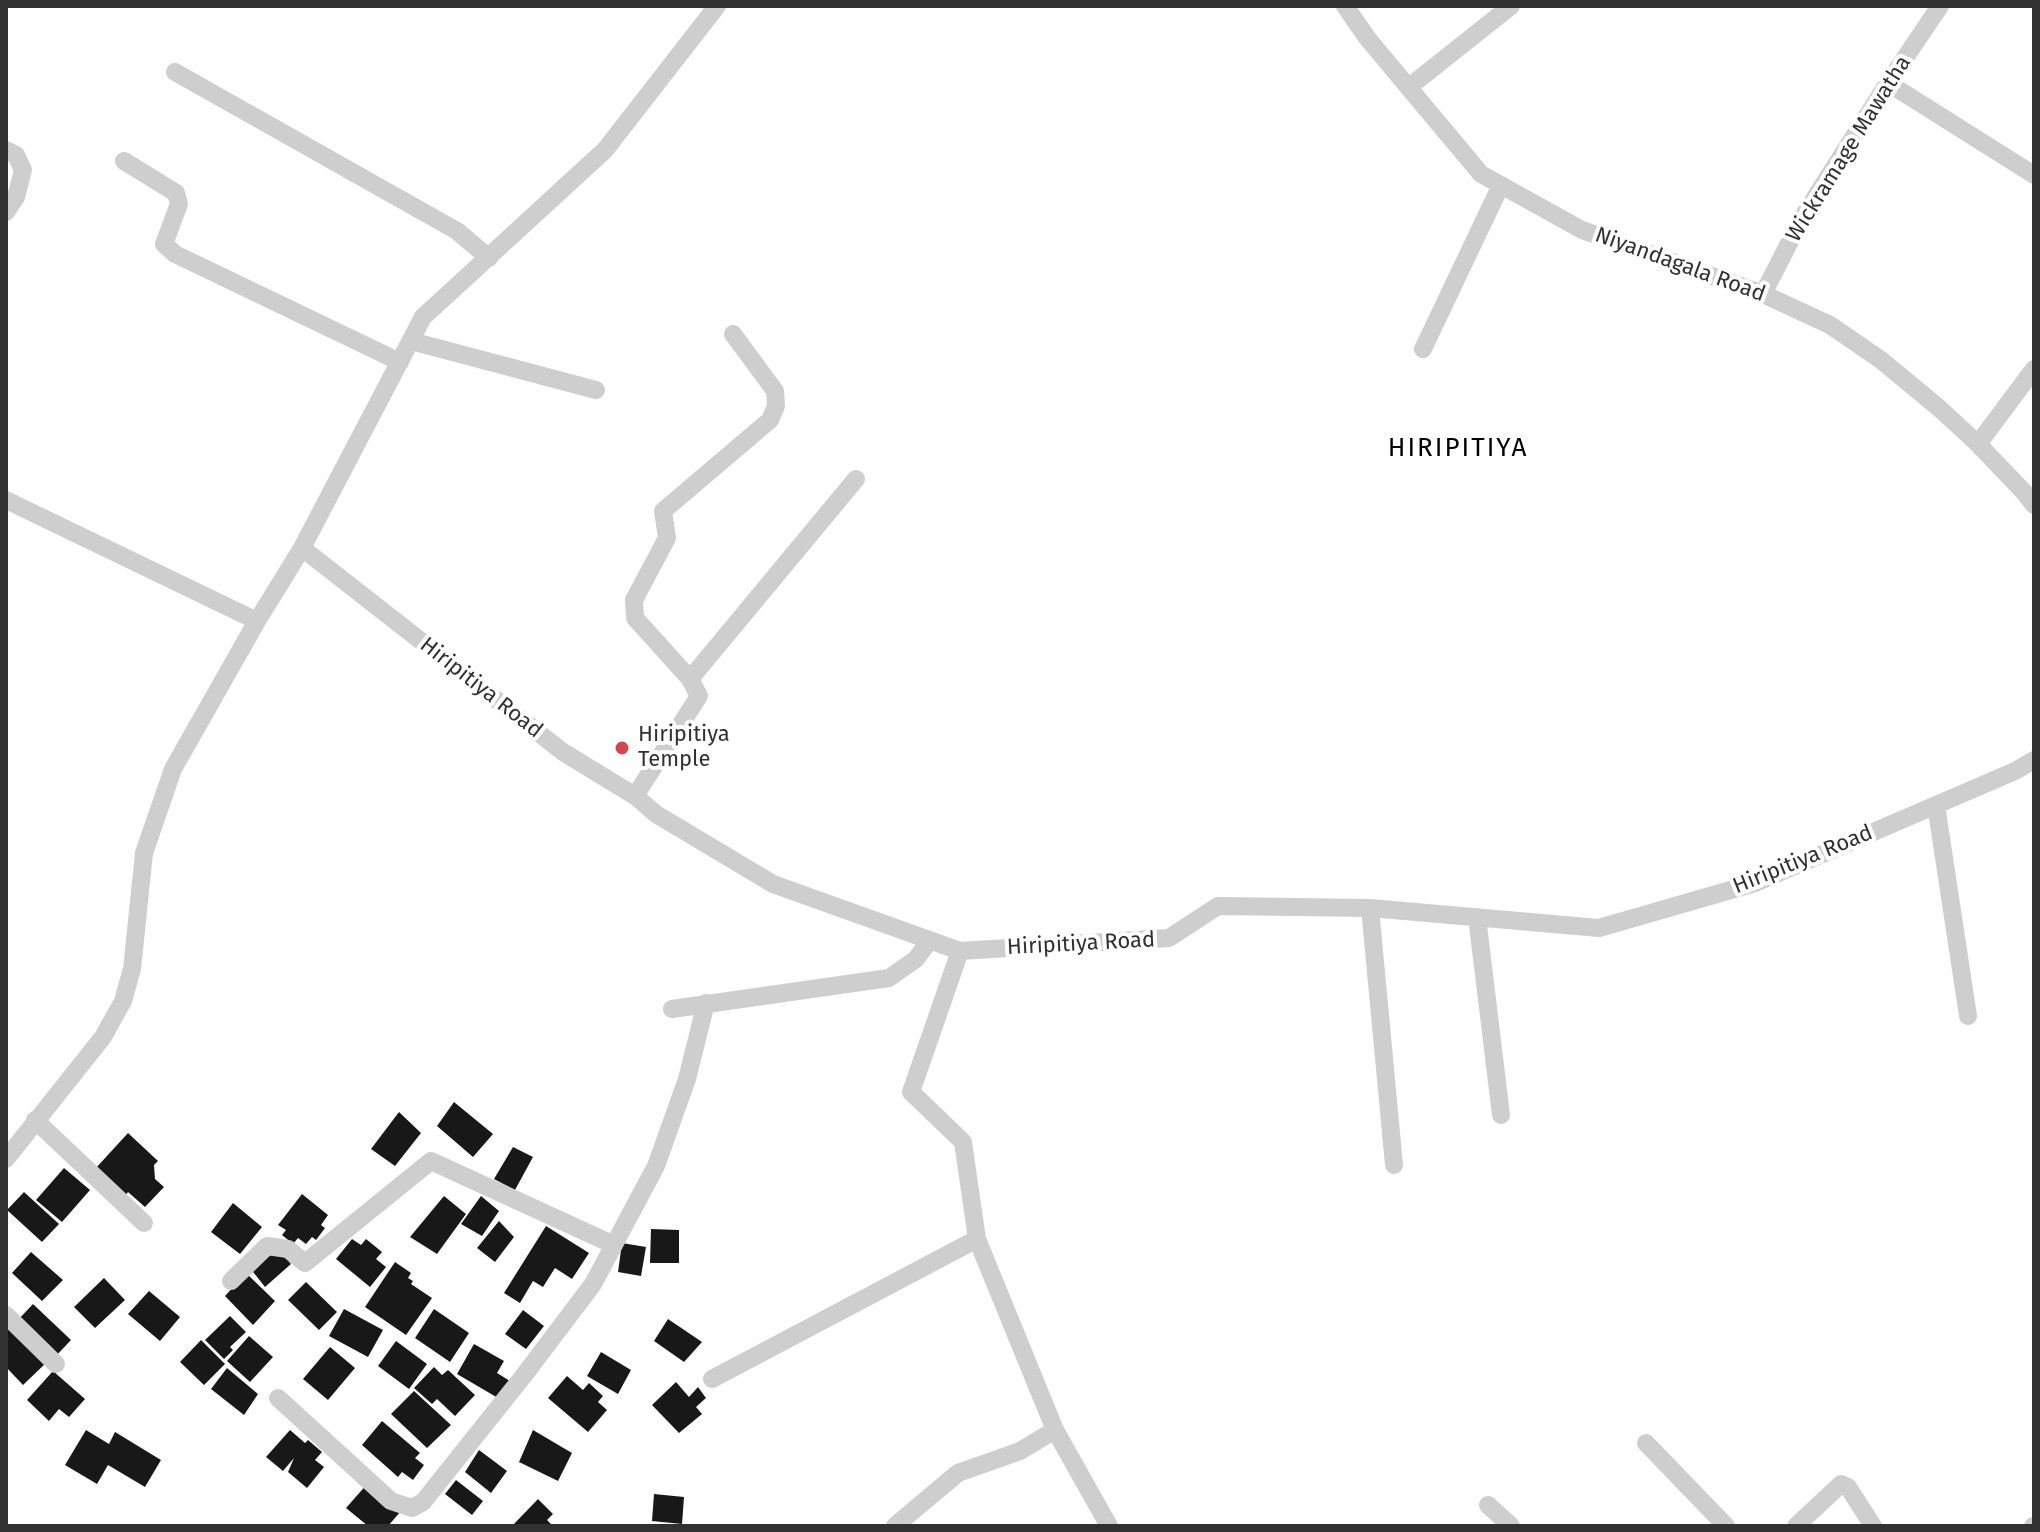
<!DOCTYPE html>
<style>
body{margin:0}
#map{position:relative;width:2040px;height:1532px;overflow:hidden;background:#fff;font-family:"Fira Sans",sans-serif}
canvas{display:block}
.frame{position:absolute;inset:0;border:8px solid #313131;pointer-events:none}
</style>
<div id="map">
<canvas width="2040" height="1532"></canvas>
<div class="frame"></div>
</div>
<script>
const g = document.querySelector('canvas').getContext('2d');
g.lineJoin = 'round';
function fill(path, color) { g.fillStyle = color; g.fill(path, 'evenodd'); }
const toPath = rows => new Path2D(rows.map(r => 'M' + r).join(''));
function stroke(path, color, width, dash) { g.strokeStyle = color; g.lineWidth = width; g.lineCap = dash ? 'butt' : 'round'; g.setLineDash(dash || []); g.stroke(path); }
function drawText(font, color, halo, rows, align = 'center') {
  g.font = font + ' "Fira Sans",sans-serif'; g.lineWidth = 8; g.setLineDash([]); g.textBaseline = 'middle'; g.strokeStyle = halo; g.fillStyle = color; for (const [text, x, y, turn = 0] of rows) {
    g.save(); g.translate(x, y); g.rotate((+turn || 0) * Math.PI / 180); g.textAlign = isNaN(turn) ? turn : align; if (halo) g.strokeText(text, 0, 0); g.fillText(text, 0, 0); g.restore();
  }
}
fill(toPath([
 [454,1102,493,1134,473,1157,437,1126],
 [399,1112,421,1133,395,1166,371,1149],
 [128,1133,158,1161,154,1165,155,1179,164,1187,145,1207,128,1192,125,1196,95,1169],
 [513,1147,533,1157,515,1190,494,1179],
 [64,1168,90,1190,62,1222,36,1200],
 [24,1192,59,1224,42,1242,7,1210],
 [302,1194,328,1215,321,1225,325,1228,316,1240,312,1237,306,1244,298,1238,293,1244,282,1235,286,1230,278,1225],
 [444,1196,466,1214,437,1254,410,1237],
 [481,1196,499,1211,482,1236,461,1224],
 [233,1203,262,1227,240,1254,211,1232],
 [499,1221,514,1237,495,1262,477,1248],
 [546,1226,589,1253,572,1279,555,1268,543,1287,533,1281,520,1303,504,1293],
 [651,1229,679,1230,679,1263,650,1263],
 [352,1239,361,1245,366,1239,382,1252,376,1259,386,1267,370,1287,336,1259],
 [622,1243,646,1247,641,1276,618,1272],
 [279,1250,291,1264,265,1287,250,1268],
 [31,1252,63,1280,42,1301,12,1273],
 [395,1262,411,1273,408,1278,413,1281,411,1284,432,1298,406,1335,365,1307],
 [246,1273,275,1301,253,1325,225,1296],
 [104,1278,125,1300,95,1328,74,1307],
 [306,1282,337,1312,319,1330,288,1300],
 [149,1291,180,1317,160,1341,128,1314],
 [33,1304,71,1340,55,1357,17,1321],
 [344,1309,383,1330,368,1357,329,1336],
 [434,1309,469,1333,450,1362,415,1338],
 [523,1310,544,1326,526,1349,505,1334],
 [230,1316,246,1332,230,1347,233,1350,224,1359,205,1340],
 [6,1319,47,1362,23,1385,6,1367],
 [668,1319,702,1342,684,1362,654,1341],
 [249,1336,273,1357,250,1382,227,1361],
 [201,1340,225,1364,204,1385,180,1362],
 [396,1341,427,1364,409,1389,378,1366],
 [474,1344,504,1361,497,1373,510,1381,498,1398,457,1374],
 [330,1347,355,1368,328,1400,303,1379],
 [601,1352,631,1370,618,1394,587,1376],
 [434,1367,442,1375,448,1370,475,1395,455,1416,437,1399,432,1404,414,1388],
 [227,1368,258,1394,244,1415,211,1389],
 [53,1371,85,1399,69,1417,59,1409,49,1421,27,1400],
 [567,1376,583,1390,589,1383,603,1396,598,1402,607,1410,588,1432,548,1398],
 [676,1382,689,1397,698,1387,706,1398,696,1407,702,1414,679,1433,652,1405],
 [414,1391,451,1425,427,1448,391,1414],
 [382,1421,420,1453,415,1458,424,1465,413,1480,402,1472,398,1477,362,1445],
 [86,1430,109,1444,115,1432,161,1460,145,1487,108,1465,97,1484,65,1465],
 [290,1430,305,1443,308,1440,322,1452,315,1460,324,1467,307,1488,288,1472,294,1458,283,1471,266,1457],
 [533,1430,572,1453,558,1481,519,1462],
 [479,1450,507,1471,491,1493,465,1472],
 [456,1480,483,1501,472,1515,445,1494],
 [368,1483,401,1511,388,1526,368,1526,346,1508],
 [654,1494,684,1497,682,1524,652,1521],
 [538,1499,553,1514,547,1520,553,1526,512,1526]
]), '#181818');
stroke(toPath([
 [1345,6,1368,39,1481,174,1582,230,1763,294,1830,325,1881,360,1939,408,1978,444,2024,492,2034,505],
 [175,72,457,231,489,258],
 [1888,83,2034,175],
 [1409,87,1511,6],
 [6,150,16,155,23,170,16,197,6,212],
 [124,161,176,193,179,204,164,244,175,254,400,362],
 [1763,294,1802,218,1888,83,1940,6],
 [411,341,596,390],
 [1423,349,1501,185],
 [1978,444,2034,369],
 [6,500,257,621],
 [302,548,563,752,635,796,656,814,773,884,960,951,1169,938,1218,906,1370,908,1599,928,1755,883,2015,771,2034,760],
 [690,679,856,479],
 [635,796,699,696,690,679,635,618,634,600,667,538,663,511,770,420,776,406,775,391,733,334],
 [1936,805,1968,1016],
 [1370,908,1394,1165],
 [1477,917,1501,1115],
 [960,951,911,1092,963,1142,977,1239,1055,1430,1109,1526],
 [672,1009,889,978,916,959,930,940],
 [35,1120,144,1223],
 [6,1159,103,1037,123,1001,132,969,144,853,173,769,257,621,302,548,423,317,605,150,717,6],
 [231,1281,267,1246,288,1249,305,1263,431,1161,614,1245],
 [6,1315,56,1364],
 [712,1379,977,1239],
 [278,1398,391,1501,412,1508,423,1502,525,1374,593,1284,656,1166,687,1079,706,1003],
 [1646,1443,1726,1526],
 [1488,1505,1511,1526],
 [895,1526,958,1473,1020,1451,1055,1430],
 [1796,1526,1841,1484,1848,1487,1873,1526],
 [2033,1526,2034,1526]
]), '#cecece', 18);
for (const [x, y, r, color] of [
 [622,748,8,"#d4474e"]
]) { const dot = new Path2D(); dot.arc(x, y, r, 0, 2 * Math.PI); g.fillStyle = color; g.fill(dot); stroke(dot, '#fff', 3); }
drawText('22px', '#313131', '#fff', [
 ["Wickramage Mawatha",1849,149,-58],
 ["Niyandagala Road",1680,265,20],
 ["Hiripitiya Road",481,688,38],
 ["Hiripitiya Road",1803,860,-22],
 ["Hiripitiya Road",1081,944,-3]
]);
drawText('22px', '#313131', '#fff', [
 ["Hiripitiya",638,735],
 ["Temple",638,760]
], 'left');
g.letterSpacing = '2px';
drawText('26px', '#000', '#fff', [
 ["HIRIPITIYA",1458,449]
]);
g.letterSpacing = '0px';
</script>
